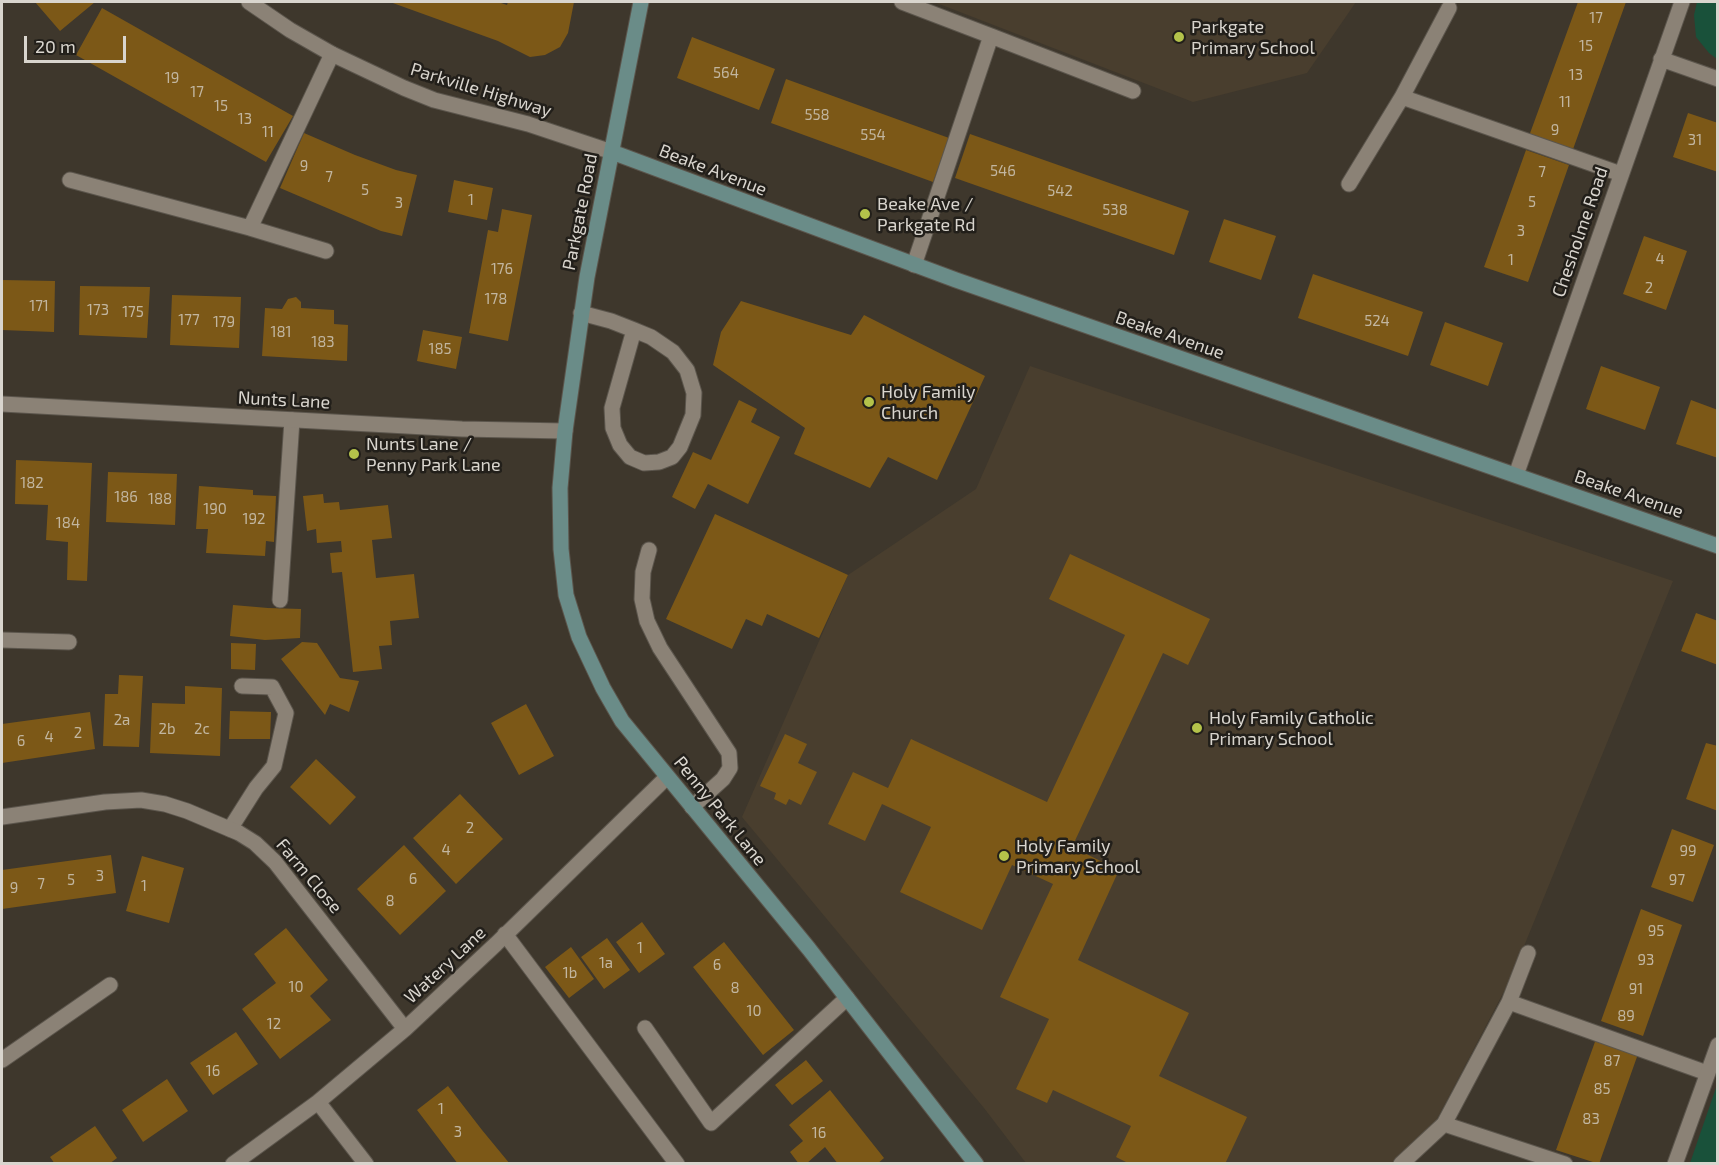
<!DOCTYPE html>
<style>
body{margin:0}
#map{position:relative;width:1719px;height:1165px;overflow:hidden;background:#3e372c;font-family:"Exo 2",sans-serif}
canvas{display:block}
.frame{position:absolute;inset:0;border:3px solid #d9d5ce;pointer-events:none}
.scale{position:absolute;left:24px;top:36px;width:102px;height:27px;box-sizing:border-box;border:3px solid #d9d5ce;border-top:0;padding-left:8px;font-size:18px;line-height:21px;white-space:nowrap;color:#d9d5ce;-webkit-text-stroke:4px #221f1a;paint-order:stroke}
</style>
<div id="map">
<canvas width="1719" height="1165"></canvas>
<div class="frame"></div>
<div class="scale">20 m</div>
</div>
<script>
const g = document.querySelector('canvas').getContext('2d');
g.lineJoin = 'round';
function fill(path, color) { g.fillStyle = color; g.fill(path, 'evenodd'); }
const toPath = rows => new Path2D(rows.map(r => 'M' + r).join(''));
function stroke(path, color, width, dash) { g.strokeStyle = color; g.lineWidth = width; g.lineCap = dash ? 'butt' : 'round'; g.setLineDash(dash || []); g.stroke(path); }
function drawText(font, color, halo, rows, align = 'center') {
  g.font = font + ' "Exo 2",sans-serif'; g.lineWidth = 5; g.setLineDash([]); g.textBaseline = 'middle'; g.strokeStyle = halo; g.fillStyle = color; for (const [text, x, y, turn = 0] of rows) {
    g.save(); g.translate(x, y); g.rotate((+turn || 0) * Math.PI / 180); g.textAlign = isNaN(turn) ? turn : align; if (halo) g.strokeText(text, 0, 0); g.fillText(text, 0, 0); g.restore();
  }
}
fill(toPath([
 [934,2,1356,2,1307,73,1193,102],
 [1030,366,1673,581,1511,978,1426,1140,1401,1163,1026,1163,984,1108,742,817,848,575,976,489]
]), '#493e2e');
fill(toPath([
 [1697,2,1717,2,1717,59,1709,53,1696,37,1694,15],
 [1717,1085,1717,1163,1690,1163]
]), '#19513a');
fill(toPath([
 [35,2,95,2,60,31],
 [390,2,498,2,507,5,508,2,574,2,568,33,560,47,545,55,530,57,498,41],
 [1578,2,1626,2,1572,152,1529,136],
 [102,8,293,116,266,162,76,55],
 [692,37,775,69,759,110,677,78],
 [786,79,949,138,933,182,771,123],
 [1688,113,1718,123,1718,172,1673,157],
 [304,133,355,155,396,170,417,175,402,236,381,231,280,188],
 [970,134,1189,211,1174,255,955,178],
 [1526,150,1569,165,1528,282,1484,267],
 [454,180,493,188,487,220,448,212],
 [502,209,532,215,508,341,469,333,488,230,498,232],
 [1224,219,1276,236,1261,280,1209,262],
 [1644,236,1687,251,1666,310,1623,294],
 [1313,274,1423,312,1408,356,1298,318],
 [2,280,55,281,54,332,2,330],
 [80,286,150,287,147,338,79,335],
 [172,295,241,297,239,348,170,345],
 [296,297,301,302,301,308,334,310,334,324,348,325,347,361,262,356,265,308,282,309,288,299],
 [741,301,851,335,864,315,985,376,937,480,888,457,870,488,794,454,805,428,713,365,721,332],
 [1445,322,1503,343,1488,386,1430,365],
 [423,330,462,337,456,369,417,361],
 [1601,366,1660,387,1645,430,1586,409],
 [739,400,757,409,751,422,780,437,748,504,708,484,695,509,672,497,693,452,711,460],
 [1691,400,1718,410,1718,458,1676,444],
 [16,460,92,463,87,581,67,580,68,542,46,540,48,505,15,504],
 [108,472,177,474,175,525,106,522],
 [199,486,253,490,253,495,276,496,274,542,266,541,265,556,206,553,208,529,196,529],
 [323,494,324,503,339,502,340,510,388,505,392,538,372,540,376,578,414,574,419,618,390,621,392,645,379,646,382,669,353,672,342,572,332,573,330,553,342,552,341,541,317,543,316,529,307,531,303,496],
 [715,514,848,575,819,638,767,614,762,626,746,619,732,649,666,619],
 [1070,554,1210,619,1188,665,1163,653,1072,847,1119,870,1078,960,1189,1013,1159,1076,1247,1117,1225,1164,1130,1164,1116,1157,1131,1126,1053,1090,1047,1103,1016,1089,1049,1019,1000,997,1053,884,1012,865,982,930,900,892,931,827,882,804,865,841,828,824,853,772,888,788,911,739,1047,802,1125,635,1049,599],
 [233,605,268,608,301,609,300,638,265,640,230,636],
 [1696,613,1718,621,1718,665,1681,651],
 [302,642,317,643,340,678,359,681,349,712,330,704,325,715,281,659],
 [231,643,256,644,255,670,231,669],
 [119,675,143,676,139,747,103,746,105,694,118,694],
 [185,686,222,688,220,756,150,753,152,703,185,704],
 [526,704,554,756,519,775,491,723],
 [230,711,271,712,270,739,229,739],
 [90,712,95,749,2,763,2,724],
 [785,734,807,744,798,763,817,772,801,805,789,799,786,805,774,799,776,793,760,786],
 [1706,743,1718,746,1718,811,1686,799],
 [316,759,356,797,330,825,290,787],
 [460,794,503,839,456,884,413,838],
 [1672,829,1714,845,1693,902,1651,887],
 [404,845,446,891,400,935,357,889],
 [111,855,116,893,2,909,2,870],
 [142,856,184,868,169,923,126,911],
 [1641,909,1682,925,1643,1036,1601,1021],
 [642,922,665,954,639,973,616,942],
 [286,928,328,980,310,996,331,1020,280,1059,242,1009,276,983,254,954],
 [607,938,630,970,604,989,581,957],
 [724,942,794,1030,763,1055,693,967],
 [571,947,594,979,569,998,545,967],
 [236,1032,258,1064,213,1095,190,1063],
 [1596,1039,1638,1054,1599,1164,1556,1150],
 [806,1060,823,1081,792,1105,775,1085],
 [167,1079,188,1111,143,1142,122,1110],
 [448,1086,482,1130,510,1164,458,1164,417,1110],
 [830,1090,884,1158,877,1164,838,1164,825,1147,806,1164,799,1164,790,1152,803,1141,789,1125],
 [95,1126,117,1158,109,1164,55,1164,50,1157]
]), '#7c5817');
const lane = toPath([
 [902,2,991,36],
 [1402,97,1449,8],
 [70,180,250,228,332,54],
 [1349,184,1402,97,1621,174],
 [250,228,326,251],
 [914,265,991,36,1133,91],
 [581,313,611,321,634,330,651,337,673,352,687,370,694,393,693,415,680,447,672,457,659,462,644,463,630,457,620,445,613,428,612,408,634,330],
 [649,550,643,572,642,599,647,621,660,648,729,753,730,768,723,779,692,807],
 [280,600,292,420],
 [2,640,69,642],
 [230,829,256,788,274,766,286,713,272,687,242,686],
 [505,934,677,1164],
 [1528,953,1509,1002,1707,1073],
 [645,1028,711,1123,847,998],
 [2,1060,110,985],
 [1444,1124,1509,1002],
 [1401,1164,1444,1124,1565,1164]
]);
const street = toPath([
 [249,2,290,30,332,54,404,88,434,100,528,124,612,152],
 [1661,59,1718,79],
 [2,404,462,429,565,431],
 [1516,475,1682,2],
 [2,817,105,802,141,800,165,804,187,811,239,833,255,843,275,862,405,1029],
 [318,1102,366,1164],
 [233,1164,318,1102,405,1029,496,944,667,777],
 [1675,1164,1718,1045]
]);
const secondary = toPath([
 [641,2,587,277,565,431,560,488,561,549,566,595,579,637,603,688,622,721,809,949,976,1164],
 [612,152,956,280,1718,546]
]);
stroke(lane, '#5b554c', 17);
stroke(street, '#5b554c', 17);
stroke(secondary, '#5b554c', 17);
stroke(lane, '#8b8276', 15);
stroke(street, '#8b8276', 15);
stroke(secondary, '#6a8c88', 15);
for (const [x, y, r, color] of [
 [1179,37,6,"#b4c24a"],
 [865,214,6,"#b4c24a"],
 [869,402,6,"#b4c24a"],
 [354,454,6,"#b4c24a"],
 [1197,728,6,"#b4c24a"],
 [1004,856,6,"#b4c24a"]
]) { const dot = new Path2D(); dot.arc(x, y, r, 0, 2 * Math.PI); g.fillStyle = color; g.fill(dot); stroke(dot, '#221f1a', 2); }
drawText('15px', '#c2b6a0', null, [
 ["17",1596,18],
 ["15",1586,46],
 ["564",726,73],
 ["13",1576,75],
 ["19",172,78],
 ["17",197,92],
 ["11",1565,102],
 ["15",221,106],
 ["558",817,115],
 ["13",245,119],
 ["9",1555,130],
 ["11",268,132],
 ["554",873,135],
 ["31",1695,140],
 ["9",304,166],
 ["546",1003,171],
 ["7",1542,172],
 ["7",329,177],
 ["5",365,190],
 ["542",1060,191],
 ["1",471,200],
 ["5",1532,202],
 ["3",399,203],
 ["538",1115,210],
 ["3",1521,231],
 ["4",1660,259],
 ["1",1511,260],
 ["176",502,269],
 ["2",1649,288],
 ["178",496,299],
 ["171",39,306],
 ["173",98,310],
 ["175",133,312],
 ["177",189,320],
 ["524",1377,321],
 ["179",224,322],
 ["181",281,332],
 ["183",323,342],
 ["185",440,349],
 ["182",32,483],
 ["186",126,497],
 ["188",160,499],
 ["190",215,509],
 ["192",254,519],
 ["184",68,523],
 ["2a",122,720],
 ["2b",167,729],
 ["2c",202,729],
 ["2",78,733],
 ["4",49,737],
 ["6",21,741],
 ["2",470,828],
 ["4",446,850],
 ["99",1688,851],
 ["3",100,876],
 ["6",413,879],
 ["5",71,880],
 ["97",1677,880],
 ["7",41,884],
 ["1",144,886],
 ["9",14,888],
 ["8",390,901],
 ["95",1656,931],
 ["1",640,948],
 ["93",1646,960],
 ["1a",606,963],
 ["6",717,965],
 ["1b",570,973],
 ["10",296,987],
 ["8",735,988],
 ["91",1636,989],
 ["10",754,1011],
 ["89",1626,1016],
 ["12",274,1024],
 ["87",1612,1061],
 ["16",213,1071],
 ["85",1602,1089],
 ["1",441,1109],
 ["83",1591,1119],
 ["3",458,1132],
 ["16",819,1133]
]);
drawText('18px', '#d9d5ce', '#221f1a', [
 ["Parkgate",1191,27],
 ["Primary School",1191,48],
 ["Beake Ave /",877,204],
 ["Parkgate Rd",877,225],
 ["Holy Family",881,392],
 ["Church",881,413],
 ["Nunts Lane /",366,444],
 ["Penny Park Lane",366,465],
 ["Holy Family Catholic",1209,718],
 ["Primary School",1209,739],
 ["Holy Family",1016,846],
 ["Primary School",1016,867]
], 'left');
drawText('18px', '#d9d5ce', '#221f1a', [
 ["Parkville Highway",481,90,17],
 ["Beake Avenue",713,170,21],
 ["Parkgate Road",580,212,-79],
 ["Chesholme Road",1580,232,-71],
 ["Beake Avenue",1170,335,19],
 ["Nunts Lane",284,400,3],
 ["Beake Avenue",1629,494,19],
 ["Penny Park Lane",720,811,51],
 ["Farm Close",309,876,50],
 ["Watery Lane",445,965,-43]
]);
</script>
